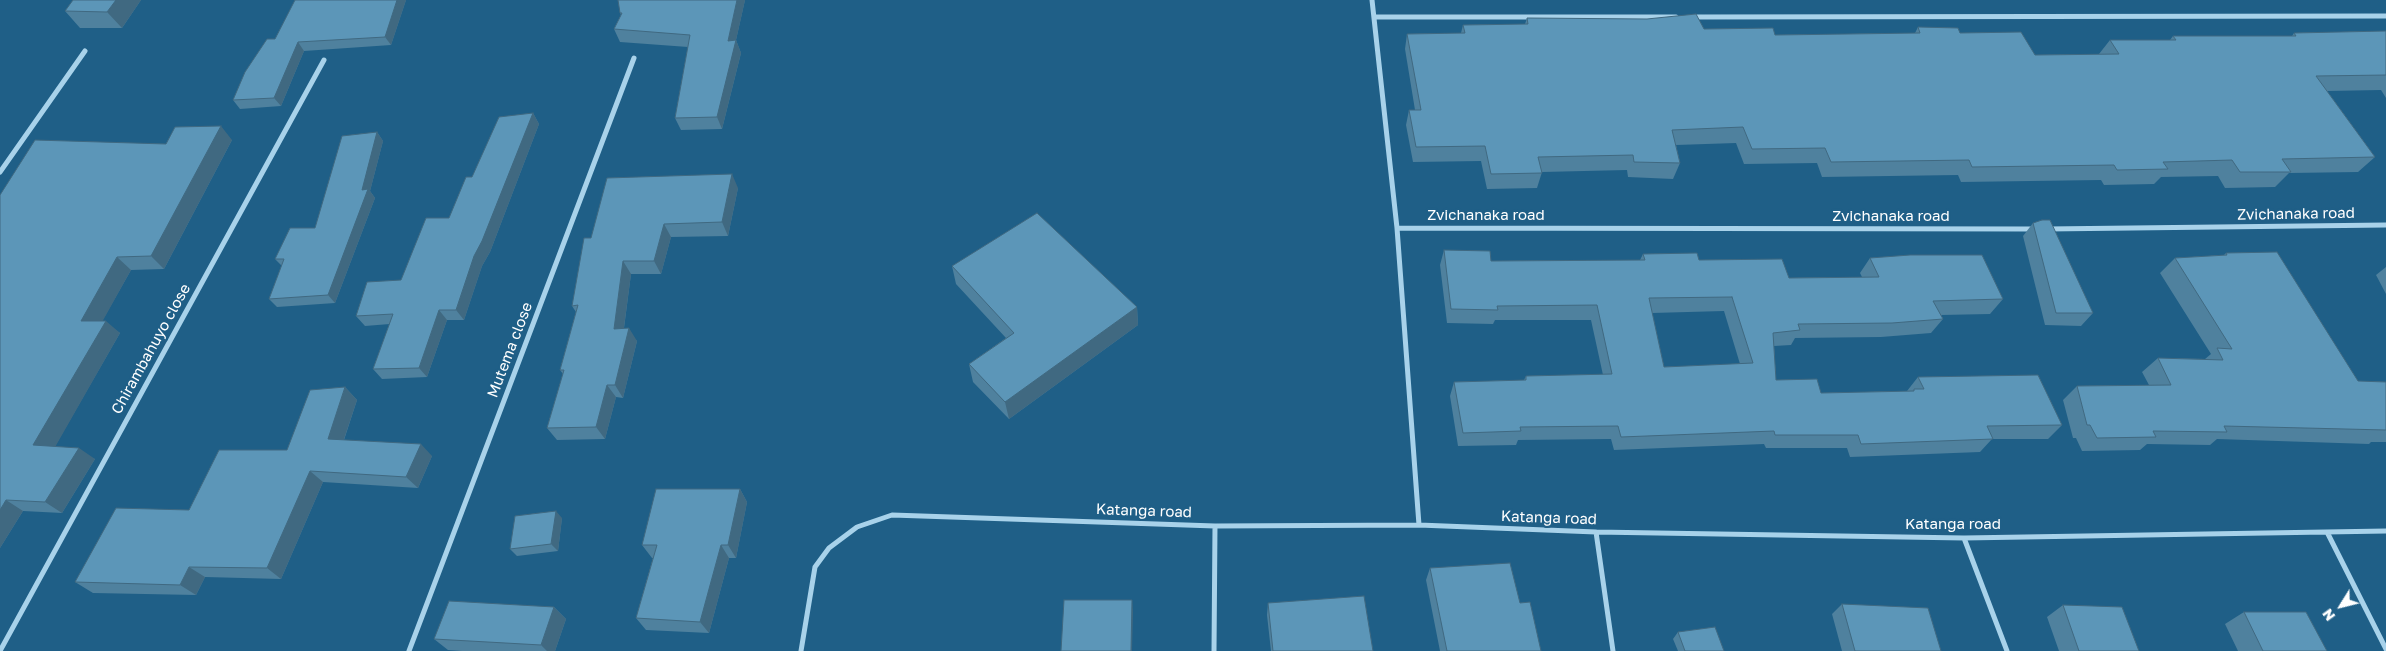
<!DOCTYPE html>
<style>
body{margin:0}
#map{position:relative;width:2386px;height:651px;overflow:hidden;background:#1f5f87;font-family:"Golos Text",sans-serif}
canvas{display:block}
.north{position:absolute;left:2316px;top:581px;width:50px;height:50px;-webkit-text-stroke:4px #1f5f87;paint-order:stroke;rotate:234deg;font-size:14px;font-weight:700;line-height:20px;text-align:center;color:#fff}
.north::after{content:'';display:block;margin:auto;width:18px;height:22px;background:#fff;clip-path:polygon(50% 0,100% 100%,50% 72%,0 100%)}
</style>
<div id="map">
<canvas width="2386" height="651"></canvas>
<div class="north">N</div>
</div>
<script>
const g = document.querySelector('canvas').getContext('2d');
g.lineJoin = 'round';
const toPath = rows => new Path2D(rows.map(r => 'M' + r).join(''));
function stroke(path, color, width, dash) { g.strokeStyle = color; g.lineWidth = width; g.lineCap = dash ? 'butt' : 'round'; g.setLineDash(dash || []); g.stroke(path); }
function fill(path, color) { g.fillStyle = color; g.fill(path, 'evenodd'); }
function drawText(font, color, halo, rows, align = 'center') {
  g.font = font + ' "Golos Text",sans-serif'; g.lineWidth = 4.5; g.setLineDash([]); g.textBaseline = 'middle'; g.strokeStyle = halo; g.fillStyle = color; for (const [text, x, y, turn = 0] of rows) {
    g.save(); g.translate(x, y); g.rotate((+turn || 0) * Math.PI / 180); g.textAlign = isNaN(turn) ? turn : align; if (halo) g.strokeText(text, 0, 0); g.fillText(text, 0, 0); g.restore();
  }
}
stroke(toPath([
 [1372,0,1397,228,1419,525],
 [1374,17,1676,17],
 [1692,17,2386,16],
 [0,172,85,51],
 [1397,228,2034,229],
 [2047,229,2386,225],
 [1596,532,1613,651],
 [2327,532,2386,649],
 [1964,538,2007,651],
 [0,651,324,60],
 [409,651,634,58],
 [801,651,815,567,829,548,857,527,892,515,1215,526,1419,525,1596,532,1964,538,2386,531],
 [1214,651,1215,526]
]), '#a8d2ea', 5);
fill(toPath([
 [141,0,122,28,80,28,65,11],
 [406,0,391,45,304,51,281,106,240,109,233,100,275,39],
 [745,0,736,40,741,53,722,129,681,130,675,118,688,47,620,42,614,29,621,15,620,13],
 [1527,18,1704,29,1775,35,1915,33,1918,27,1960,33,2035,55,2099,54,2110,40,2170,40,2173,36,2292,36,2294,33,2386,31,2386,98,2381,90,2327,91,2375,157,2358,172,2289,173,2275,187,2225,188,2218,176,2161,177,2154,184,2104,185,2101,180,1961,182,1958,175,1822,177,1817,163,1744,164,1736,143,1676,145,1680,163,1673,179,1628,177,1627,170,1542,172,1537,188,1487,189,1481,161,1413,162,1406,125,1409,110,1415,110,1405,49,1407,34,1461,33,1463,25,1525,24],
 [533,113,539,124,490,252,482,266,464,320,447,320,427,377,382,379,373,369,390,324,365,326,356,316,401,280,449,218,472,177],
 [377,132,383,141,370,191,375,198,335,303,277,307,269,299,282,266,275,259,315,228],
 [232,140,164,269,131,270,102,321,120,333,55,446,95,459,62,513,23,511,0,548,0,195,166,144],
 [738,188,728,236,671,237,661,274,631,274,624,328,637,341,623,398,616,397,605,439,557,440,547,428,563,374,560,370,576,312,572,306,591,238],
 [2033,223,2093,313,2081,326,2045,325,2023,236],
 [1444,250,1491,261,1640,260,1643,254,1699,260,1789,278,1862,277,1860,273,1870,258,2003,299,1990,314,1941,315,1943,319,1931,333,1881,337,1795,338,1791,345,1774,346,1776,380,1821,393,1907,391,1918,377,2062,425,2048,439,1992,439,1980,452,1850,457,1847,448,1766,448,1764,444,1614,450,1611,439,1518,440,1516,445,1458,446,1450,396,1454,382,1524,380,1526,376,1603,375,1591,320,1495,320,1493,324,1447,323,1440,265],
 [1724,311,1740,364,1664,367,1652,313],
 [2226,253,2358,381,2386,382,2386,442,2371,442,2369,444,2217,439,2210,445,2147,444,2140,450,2082,451,2076,438,2073,438,2063,400,2077,386,2149,385,2142,372,2158,358,2205,359,2211,354,2160,273,2175,258,2224,255],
 [952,266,1137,307,1138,325,1009,419,973,382,969,364,1006,338,956,284],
 [2386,267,2386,294,2376,275],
 [345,387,357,400,344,440,432,456,418,488,323,482,281,579,205,577,196,595,93,593,75,582,189,510,287,450],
 [740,489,747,502,736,558,729,558,709,633,646,630,636,618,653,558,652,558,642,545],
 [562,518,558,551,517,556,510,549],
 [1430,568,1520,603,1541,651,1440,651,1426,580],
 [1268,603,1373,651,1271,651,1267,615],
 [1842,604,1941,651,1842,651,1832,614],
 [2063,605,2139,651,2059,651,2047,617],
 [554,607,566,619,555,651,462,651,448,650,434,639],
 [2244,612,2327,651,2238,651,2225,624],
 [1678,632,1724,651,1678,651,1673,639]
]), '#4f819e');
fill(toPath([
 [116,0,141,0,122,28,107,12],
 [397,0,406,0,391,45,385,37],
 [737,0,745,0,734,49,736,40,741,53,722,129,717,117,728,41],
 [298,42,304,51,281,106,274,98],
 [533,113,539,124,490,252,482,266,464,320,456,310,474,256],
 [221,126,232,140,164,269,151,256],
 [377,132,383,141,370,191,375,198,335,303,328,295],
 [732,174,738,188,728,236,722,222],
 [664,224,671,237,661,274,654,261],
 [117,257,131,270,96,333,81,321],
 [623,261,631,274,622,342,614,329],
 [1137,307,1138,325,1009,419,1005,402],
 [439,310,447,320,427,377,419,368],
 [106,321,120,333,50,456,33,445],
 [629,328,637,341,623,398,615,385],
 [607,385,616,397,605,439,596,427],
 [345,387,357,400,340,451,328,439],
 [421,444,432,456,418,488,406,477],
 [79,448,95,459,62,513,45,502],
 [310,471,323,482,281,579,267,568],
 [740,489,747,502,736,558,728,545],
 [6,500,23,511,0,548,0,510],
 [556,511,562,518,558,551,551,544],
 [721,545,729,558,709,633,700,622],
 [189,567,205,577,196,595,180,585],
 [1132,600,1133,612,1132,651,1131,651],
 [554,607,566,619,555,651,547,651,541,645]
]), '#406981');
const building = toPath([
 [73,0,116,0,107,12,65,11,73,0],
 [295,0,397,0,385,37,298,42,274,98,233,100,245,72,267,39,275,39,295,0],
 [618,0,737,0,728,41,736,40,717,117,675,118,690,35,614,29,622,13,620,13,618,0],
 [1696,14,1704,29,1773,28,1775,35,1920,33,1918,27,1958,28,1960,33,2021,32,2035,55,2119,54,2110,40,2176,40,2173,36,2296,36,2294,33,2386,31,2386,75,2316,76,2375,157,2282,159,2291,172,2240,172,2232,160,2163,162,2168,169,2117,170,2114,165,1972,167,1969,160,1831,162,1825,148,1752,149,1743,127,1672,130,1680,163,1634,162,1633,155,1538,157,1542,173,1491,174,1485,146,1416,147,1409,110,1421,110,1407,34,1465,33,1463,25,1528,24,1527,18,1647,19,1696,14],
 [533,113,482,241,474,256,456,310,439,310,419,368,373,369,393,314,356,316,367,282,401,280,426,218,449,218,466,177,472,177,499,117,533,113],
 [221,126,151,256,117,257,81,321,106,321,33,445,79,448,45,502,6,500,0,510,0,195,35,140,166,144,175,127,221,126],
 [377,132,362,190,368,189,328,295,269,299,284,259,275,259,290,228,315,228,342,136,377,132],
 [732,174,722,222,664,224,654,261,623,261,614,329,629,328,615,385,607,385,596,427,547,428,564,370,560,370,578,305,572,306,584,238,591,238,607,178,732,174],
 [1037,213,1137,307,1005,402,969,364,1014,333,952,266,1037,213],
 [2042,220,2050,220,2093,313,2056,313,2033,223,2042,220],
 [1444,250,1490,251,1491,261,1645,260,1643,254,1697,253,1699,260,1782,259,1789,278,1879,277,1870,258,1910,255,1982,255,2003,299,1933,301,1943,319,1892,323,1798,324,1800,330,1773,333,1776,380,1817,379,1821,393,1914,391,1914,389,1924,389,1918,377,2038,375,2062,425,1987,426,1993,439,1861,444,1858,435,1775,435,1774,431,1621,437,1618,426,1520,427,1521,431,1463,433,1454,382,1526,380,1526,376,1612,374,1597,305,1497,306,1498,310,1451,309,1444,250],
 [1732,297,1753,363,1664,367,1649,298,1732,297],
 [2277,252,2358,381,2386,382,2386,430,2224,426,2227,432,2153,431,2156,437,2097,438,2090,425,2087,425,2077,386,2171,385,2158,358,2223,360,2217,348,2232,349,2175,258,2227,255,2226,253,2277,252],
 [345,387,328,439,421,444,406,477,310,471,267,568,189,567,180,585,75,582,116,508,189,510,219,450,287,450,310,390,345,387],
 [656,489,740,489,728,545,721,545,700,622,636,618,657,545,642,545,656,489],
 [556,511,551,544,510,549,515,516,556,511],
 [1510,563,1520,603,1530,602,1541,651,1447,651,1430,568,1510,563],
 [1364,596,1373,651,1273,651,1268,603,1364,596],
 [1064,600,1132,600,1131,651,1061,651,1064,600],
 [449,601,554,607,541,645,434,639,449,601],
 [1842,604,1928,608,1941,651,1855,651,1842,604],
 [2063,605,2122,607,2139,651,2079,651,2063,605],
 [2244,612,2306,612,2327,651,2263,651,2244,612],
 [1715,627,1724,651,1685,651,1678,632,1715,627]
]);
fill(building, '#5c96b8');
stroke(building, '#406981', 1);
drawText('15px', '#fff', '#1f5f87', [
 ["Zvichanaka road",2296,214,-1],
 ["Zvichanaka road",1486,215],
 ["Zvichanaka road",1891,216],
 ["Chirambahuyo close",151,349,-61],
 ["Mutema close",510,350,-69],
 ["Katanga road",1144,511,2],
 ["Katanga road",1549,518,2],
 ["Katanga road",1953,524]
]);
</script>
